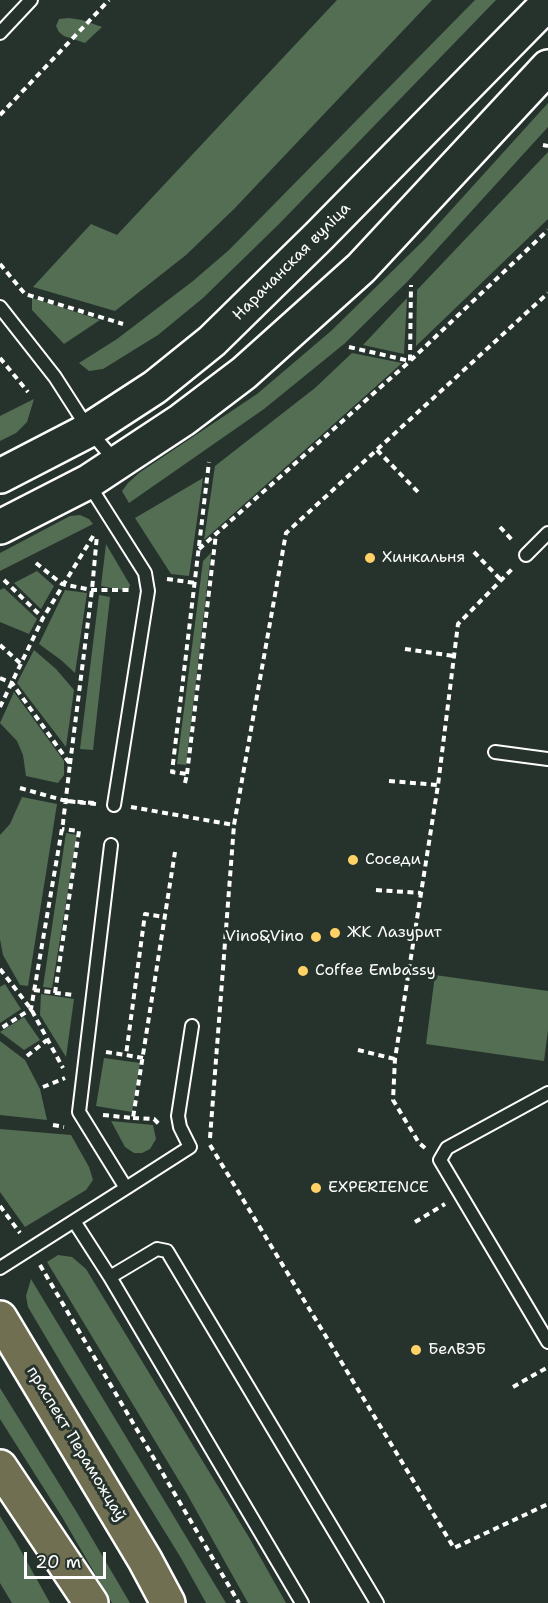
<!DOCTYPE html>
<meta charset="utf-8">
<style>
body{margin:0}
#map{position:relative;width:548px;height:1603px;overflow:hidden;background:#26332d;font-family:"Shantell Sans",sans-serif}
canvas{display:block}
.scale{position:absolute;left:24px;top:1552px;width:82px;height:27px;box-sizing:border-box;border:3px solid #fff;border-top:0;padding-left:8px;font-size:18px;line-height:21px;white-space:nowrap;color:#fff;-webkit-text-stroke:4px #26332d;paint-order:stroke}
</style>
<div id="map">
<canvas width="548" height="1603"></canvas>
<div class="scale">20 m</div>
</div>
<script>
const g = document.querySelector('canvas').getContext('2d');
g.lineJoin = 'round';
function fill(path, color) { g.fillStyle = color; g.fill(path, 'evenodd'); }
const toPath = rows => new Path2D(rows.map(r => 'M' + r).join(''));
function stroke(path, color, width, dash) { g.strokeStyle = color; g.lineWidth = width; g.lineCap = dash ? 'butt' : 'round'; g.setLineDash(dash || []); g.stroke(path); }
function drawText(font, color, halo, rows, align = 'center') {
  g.font = font + ' "Shantell Sans",sans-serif'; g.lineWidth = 6; g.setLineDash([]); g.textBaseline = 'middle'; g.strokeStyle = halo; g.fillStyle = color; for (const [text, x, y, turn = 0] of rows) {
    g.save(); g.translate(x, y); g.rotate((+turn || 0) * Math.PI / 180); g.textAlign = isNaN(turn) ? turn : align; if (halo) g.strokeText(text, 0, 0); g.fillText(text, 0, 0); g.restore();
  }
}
fill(toPath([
 [337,0,432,0,234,209,186,255,115,311,33,287,91,224,117,235],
 [475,0,496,0,279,224,203,298,158,335,103,369,89,371,79,363,117,339,193,281,229,250],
 [69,18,82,20,102,27,85,43,64,36,59,32,56,26,59,19],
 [548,103,548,127,407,282,344,344,264,409,129,503,122,491,128,483,139,473,257,394,331,331,424,240],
 [548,152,548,219,416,346,417,290],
 [32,298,100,320,64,344,32,310],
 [407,298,404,354,363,345],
 [352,353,402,363,204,540,215,466,315,388],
 [34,399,27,422,16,433,0,441,0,416],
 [203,478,189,576,171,574,135,518],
 [80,515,89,519,93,524,0,571,0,553,70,516],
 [106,544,130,585,128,591,101,586],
 [211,553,186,765,177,764,203,561],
 [37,571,54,586,41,609,14,583],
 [4,588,37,619,29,634,0,622,0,590],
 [65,590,87,593,75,673,61,660,39,644],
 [99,595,110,597,93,750,80,749],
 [34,650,56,669,74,690,66,747,17,683],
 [14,692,64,761,64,775,58,783,26,776,23,755,17,741,0,723],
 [22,797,57,804,28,986,20,985,3,955,0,939,0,835,10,824],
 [66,833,77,835,52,988,43,987],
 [435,975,548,991,548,1030,544,1061,426,1044],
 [5,984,21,1009,0,1023,0,987],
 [41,994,74,999,66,1057,40,1015],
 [24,1017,40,1040,24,1050,0,1032],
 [0,1041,25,1060,40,1089,47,1120,0,1115],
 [104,1058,140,1063,132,1112,96,1106],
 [111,1121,153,1125,156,1139,150,1149,142,1153,134,1153,125,1147],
 [0,1129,71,1135,89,1167,93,1180,86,1190,25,1227,0,1192],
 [58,1255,72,1257,86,1269,250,1539,286,1603,248,1603,187,1494,47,1262],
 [31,1279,226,1603,206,1603,181,1558,64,1368,28,1307,26,1296],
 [0,1388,76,1511,130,1603,112,1603,62,1517,0,1419],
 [0,1516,16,1542,50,1603,12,1603,0,1583]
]), '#546e54');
const lane = toPath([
 [0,33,31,0],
 [0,307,55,377,89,430,116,462],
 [88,483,145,573,148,591,114,805],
 [526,555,548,533],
 [495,752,548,759],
 [548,1093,447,1148,440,1160,548,1342],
 [126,1188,190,1147,180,1127,178,1116,192,1026],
 [74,1221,110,1277,302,1603],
 [0,1268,126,1188,79,1112,111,845],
 [110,1277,157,1249,167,1251,377,1603]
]);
const secondary = toPath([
 [0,476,89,430,155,387,212,341,319,236,548,3],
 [0,527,88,482,182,420,244,373,361,268,548,67]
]);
const primary = toPath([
 [0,1318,145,1560,168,1603],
 [0,1467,91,1603]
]);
stroke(lane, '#fff', 16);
stroke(secondary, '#fff', 38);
stroke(primary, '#fff', 38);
stroke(toPath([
 [0,115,109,0],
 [543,145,548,146],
 [0,264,25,294,123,324],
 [349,347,410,361,411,285],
 [0,358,28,392],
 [377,450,420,494],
 [500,527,514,542],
 [199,549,410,361,548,230],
 [474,552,501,580],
 [36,563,62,584,92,590,130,590],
 [167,579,195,583],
 [4,580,43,618],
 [0,645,21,664],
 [405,649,454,656],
 [0,678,12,683,70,764,63,823,31,1009,0,1029],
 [0,707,43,618,95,533],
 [70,764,92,590,97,535],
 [187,774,216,534],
 [389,781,438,785],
 [185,783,187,774,172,772,209,462],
 [20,788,66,801],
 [94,803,66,801,96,804],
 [131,807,234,825,286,533,548,293],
 [376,890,421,893],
 [0,969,31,1009,63,1068],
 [34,990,73,995],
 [55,993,79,831,62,829],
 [358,1050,395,1059],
 [106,1052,126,1055],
 [27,1056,47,1040],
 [143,1058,126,1055,145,914,164,917],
 [43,1087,65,1078],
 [103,1115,133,1118,175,852],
 [133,1118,154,1119,159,1124],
 [53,1125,64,1127],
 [210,1138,234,825],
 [210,1145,454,1548,548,1504],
 [425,1148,419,1143,393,1100,395,1059,438,785,458,624,512,569],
 [0,1206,20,1233],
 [415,1222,445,1204],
 [40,1265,239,1603],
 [513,1387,548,1367]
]), '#fff', 4, [6, 4.5]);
stroke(lane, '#26332d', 12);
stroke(secondary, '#26332d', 33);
stroke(primary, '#716f52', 33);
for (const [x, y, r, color] of [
 [370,558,6,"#ffd166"],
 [353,860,6,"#ffd166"],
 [335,933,6,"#ffd166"],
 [316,937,6,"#ffd166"],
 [303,971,6,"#ffd166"],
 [316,1188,6,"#ffd166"],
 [416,1350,6,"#ffd166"]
]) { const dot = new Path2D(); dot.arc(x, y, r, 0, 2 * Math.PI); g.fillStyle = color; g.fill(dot); stroke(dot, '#26332d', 2); }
drawText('16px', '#fff', '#26332d', [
 ["Нарачанская вуліца",292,262,-45],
 ["праспект Пераможцаў",76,1444,59]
]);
drawText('16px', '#fff', '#26332d', [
 ["Хинкальня",382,558],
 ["Соседи",365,860],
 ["ЖК Лазурит",347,933],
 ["Vino&Vino",304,937,"right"],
 ["Coffee Embassy",315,971],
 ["EXPERIENCE",328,1188],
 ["БелВЭБ",428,1350]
], 'left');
</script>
